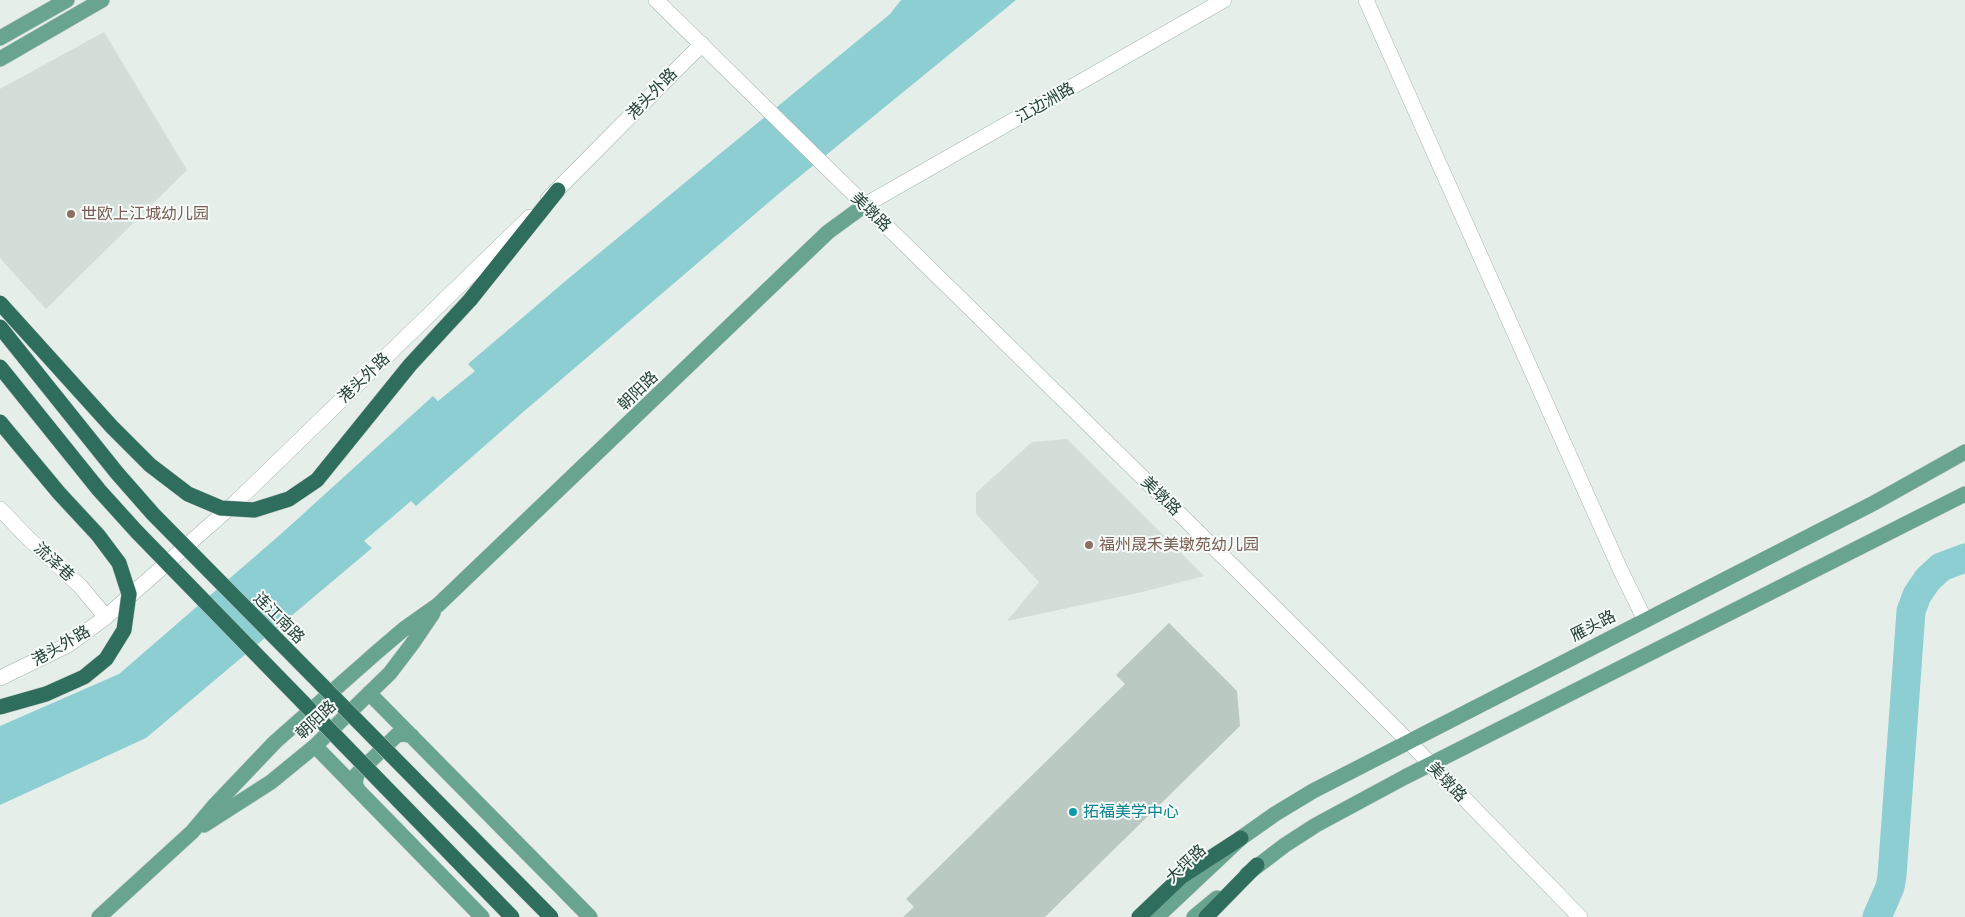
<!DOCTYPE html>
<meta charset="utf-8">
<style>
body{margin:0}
canvas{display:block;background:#e5eee9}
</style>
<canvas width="1965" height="917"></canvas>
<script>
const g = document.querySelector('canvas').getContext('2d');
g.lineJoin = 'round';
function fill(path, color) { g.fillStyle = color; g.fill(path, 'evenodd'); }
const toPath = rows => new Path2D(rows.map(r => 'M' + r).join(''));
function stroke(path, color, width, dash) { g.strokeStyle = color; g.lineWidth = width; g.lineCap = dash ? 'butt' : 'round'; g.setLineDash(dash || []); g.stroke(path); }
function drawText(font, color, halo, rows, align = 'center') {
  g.font = font + ' "Asap Condensed","Noto Sans SC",sans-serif'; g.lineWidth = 4; g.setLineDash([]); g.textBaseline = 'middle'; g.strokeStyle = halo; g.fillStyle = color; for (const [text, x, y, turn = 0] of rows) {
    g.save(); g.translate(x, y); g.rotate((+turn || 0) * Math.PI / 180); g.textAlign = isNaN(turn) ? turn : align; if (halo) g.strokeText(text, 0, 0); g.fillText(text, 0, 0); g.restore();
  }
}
fill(toPath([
 [104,32,187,170,46,309,0,258,0,89],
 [1067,439,1204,576,1142,592,1007,621,1039,582,976,514,976,493,1032,442]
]), '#d3ded8');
fill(toPath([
 [901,0,1016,0,782,191,522,413,416,506,411,501,364,541,372,548,146,738,0,805,0,726,119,674,281,534,433,396,438,401,475,371,468,364,569,278,890,14]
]), '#8dced3');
stroke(toPath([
 [1877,917,1890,887,1892,876,1911,611,1917,595,1928,579,1941,567,1965,558]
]), '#8dced3', 29);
fill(toPath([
 [1169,623,1237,691,1240,726,1045,917,903,917,914,907,906,899,1125,684,1116,675]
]), '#bac9c2');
const minor = toPath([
 [656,0,1249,582,1408,741,1580,917],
 [1366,0,1620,569,1645,620],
 [548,199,702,44],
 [865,205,1224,0],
 [0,509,27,537,80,586,106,617],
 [0,678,68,645,106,617,235,503,530,217]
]);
const major = toPath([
 [0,38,67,0],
 [0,59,102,0],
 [369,693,590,917],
 [315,746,482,917],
 [358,790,355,783,357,774,397,735,404,734,412,736],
 [204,825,271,782,315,746,390,673,412,644,433,613],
 [1247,874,1285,845,1316,825,1405,777,1965,494],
 [99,917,192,832,214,806,275,742,377,652,404,629,438,605,828,232,865,205],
 [1157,917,1241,838,1275,814,1313,791,1874,503,1965,452],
 [1194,917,1217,898]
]);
const highway = toPath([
 [470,300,558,190],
 [1139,917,1181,877,1241,838],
 [1206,917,1257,865]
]);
stroke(minor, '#a7b7b0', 16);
stroke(major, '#c2cac7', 16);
stroke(highway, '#c2cac7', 16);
stroke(minor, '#fff', 15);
stroke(major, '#69a490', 15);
stroke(highway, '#2f6e5c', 15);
const highwayBridge = toPath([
 [0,303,112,427,150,465,188,494,221,508,254,510,289,499,317,480,410,365,470,300],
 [0,327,117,473,153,514,551,917],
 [0,367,99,490,137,532,512,917],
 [0,422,59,493,98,535,119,563,129,594,124,630,106,659,84,677,46,694,0,707]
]);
stroke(highwayBridge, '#c2cac7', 16, []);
stroke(highwayBridge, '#2f6e5c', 15);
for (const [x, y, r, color] of [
 [71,214,5,"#8d6e63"],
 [1089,545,5,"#8d6e63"],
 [1073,812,5,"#0f9aa8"]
]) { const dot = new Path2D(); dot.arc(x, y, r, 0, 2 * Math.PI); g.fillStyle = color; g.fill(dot); stroke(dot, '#f6faf8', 2); }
drawText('16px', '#244137', '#f6faf8', [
 ["港头外路",652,94,-46],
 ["江边洲路",1045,103,-30],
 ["美墩路",871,212,44],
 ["港头外路",364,378,-44],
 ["朝阳路",638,391,-44],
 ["美墩路",1161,496,44],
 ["流泽巷",54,562,43],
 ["连江南路",279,618,45],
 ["雁头路",1593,626,-27],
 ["港头外路",61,646,-30],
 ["朝阳路",316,720,-43],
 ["美墩路",1447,782,46],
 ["大坪路",1186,864,-43]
]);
drawText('16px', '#785e54', '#f6faf8', [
 ["世欧上江城幼儿园",81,214],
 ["福州晟禾美墩苑幼儿园",1099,545]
], 'left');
drawText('16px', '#0d838f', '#f6faf8', [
 ["拓福美学中心",1083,812]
], 'left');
</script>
